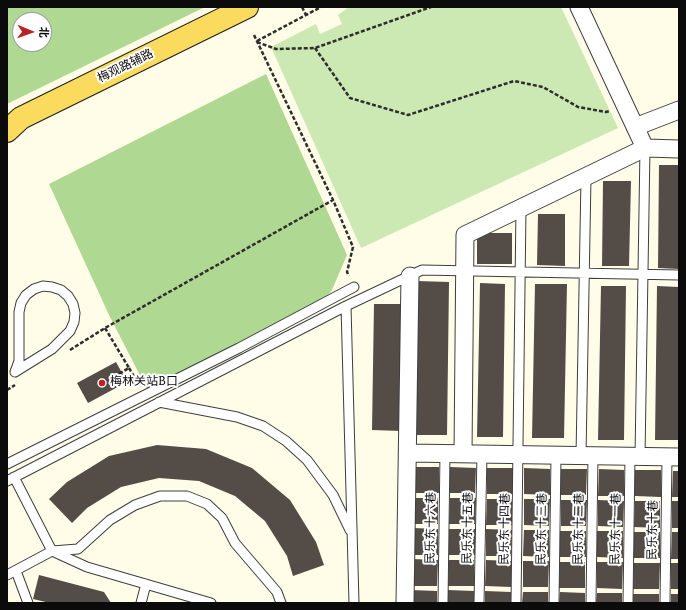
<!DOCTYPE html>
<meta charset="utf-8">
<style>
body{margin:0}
#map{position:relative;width:686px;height:610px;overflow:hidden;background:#fffce8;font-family:Spectral,"Noto Sans SC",serif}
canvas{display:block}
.frame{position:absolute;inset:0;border:8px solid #0b0b0b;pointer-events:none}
.north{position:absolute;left:12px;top:12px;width:40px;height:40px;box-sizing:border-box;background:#fff;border:1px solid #9d9d9d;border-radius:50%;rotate:92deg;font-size:11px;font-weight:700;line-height:16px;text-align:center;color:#0b0b0b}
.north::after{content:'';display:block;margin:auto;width:14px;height:18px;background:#ba2323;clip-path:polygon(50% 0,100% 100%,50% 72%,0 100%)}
</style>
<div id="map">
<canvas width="686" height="610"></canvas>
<div class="frame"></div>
<div class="north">北</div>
</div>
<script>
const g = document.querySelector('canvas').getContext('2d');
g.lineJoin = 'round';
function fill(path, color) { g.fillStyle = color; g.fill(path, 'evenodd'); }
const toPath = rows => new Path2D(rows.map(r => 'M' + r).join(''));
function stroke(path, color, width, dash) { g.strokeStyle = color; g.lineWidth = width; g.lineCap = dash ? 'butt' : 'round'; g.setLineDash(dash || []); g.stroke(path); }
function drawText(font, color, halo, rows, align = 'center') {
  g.font = font + ' Spectral,"Noto Sans SC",serif'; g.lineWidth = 4; g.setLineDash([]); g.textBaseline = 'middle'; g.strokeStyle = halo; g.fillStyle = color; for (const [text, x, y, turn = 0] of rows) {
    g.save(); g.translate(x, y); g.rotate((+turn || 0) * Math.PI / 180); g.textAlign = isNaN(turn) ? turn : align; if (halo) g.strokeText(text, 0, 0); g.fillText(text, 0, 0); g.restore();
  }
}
fill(toPath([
 [349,7,561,7,618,128,361,248,271,47,316,24,320,34,342,24,338,15]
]), '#cce8b3');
fill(toPath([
 [7,7,205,7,7,104],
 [20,20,44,20,44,44,20,44],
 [266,74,347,255,331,292,323,300,147,389,109,315,49,184]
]), '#afd992');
fill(toPath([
 [659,165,679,165,679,269,658,268],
 [603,181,631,181,629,266,602,266],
 [538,214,565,214,565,266,537,265],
 [477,233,512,233,512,264,477,264],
 [416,281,449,282,447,435,413,435],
 [480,283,505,284,503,437,477,437],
 [535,284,567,284,564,438,532,438],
 [601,286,626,286,624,440,598,440],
 [657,286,679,287,679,440,655,440],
 [374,304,404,304,401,431,372,430],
 [116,362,127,382,88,403,77,383],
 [157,445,206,449,252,468,290,500,316,542,324,565,293,576,287,556,265,521,235,496,199,481,159,478,121,487,87,508,72,523,49,499,67,482,109,456],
 [413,467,439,467,439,493,413,493],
 [450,467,476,468,475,493,450,493],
 [487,468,513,468,512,494,487,494],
 [524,468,550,469,550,495,524,494],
 [561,469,587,469,586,495,561,495],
 [599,469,624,470,624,496,598,496],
 [635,470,661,470,661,497,635,496],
 [673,471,679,471,679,497,672,497],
 [413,498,438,498,438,524,412,524],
 [450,498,476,498,475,524,449,524],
 [487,499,512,499,512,525,486,525],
 [524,499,550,499,549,526,524,525],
 [561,500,587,500,586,526,561,526],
 [598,500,624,501,623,527,598,526],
 [635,501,660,501,660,528,634,527],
 [672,501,679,501,679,528,672,528],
 [413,528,438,529,438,555,412,555],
 [449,529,475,529,475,555,449,555],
 [486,529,512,530,511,556,486,556],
 [524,530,549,530,549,557,523,556],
 [560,531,586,531,586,557,560,557],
 [597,531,623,531,623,558,597,557],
 [634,532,660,532,660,558,634,558],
 [672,532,679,532,679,559,671,559],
 [412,559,438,560,437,586,412,586],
 [449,560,474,560,474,586,448,586],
 [486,560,511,561,511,587,485,586],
 [523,561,549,561,548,587,523,587],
 [560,562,585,562,585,588,559,588],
 [597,562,623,562,622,589,597,588],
 [634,563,660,563,659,589,633,589],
 [671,563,679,563,679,589,671,589],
 [39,575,104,592,111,603,50,603,33,599],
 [411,590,437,591,437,603,411,603],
 [448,590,474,591,474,603,448,603],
 [485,591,511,592,511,603,485,603],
 [523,592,548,592,548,603,522,603],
 [560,592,585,593,585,603,559,603],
 [597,593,622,593,622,603,596,603],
 [633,594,659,594,659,603,633,603],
 [671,594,679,594,679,603,671,603]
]), '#534c47');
const lane = toPath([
 [43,286,52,287,61,290,68,296,73,304,75,313,74,322,70,331,52,349,15,372,19,361,19,312,21,303,26,295,34,289,43,286],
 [346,306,354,603],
 [159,402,237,417,263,426,286,441,307,460,333,495,350,530],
 [581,456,586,177],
 [640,456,645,148],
 [7,464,239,348,354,287],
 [14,477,52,551,87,567,211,603],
 [7,481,346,306,422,270,679,275],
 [16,571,28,603],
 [7,575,52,551,78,549,110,520,135,505,160,496,187,496,207,504,222,518,235,543,277,592,281,603],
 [141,603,146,584],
 [443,603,445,453],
 [479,603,482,454],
 [516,603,521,208],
 [554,603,556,455],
 [591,603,593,456],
 [628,603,630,456],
 [665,603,667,457]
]);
const street = toPath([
 [579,7,645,148],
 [635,127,679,110],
 [408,453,679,457],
 [463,454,465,235,645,148,679,149],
 [405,603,410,276]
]);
const primary = toPath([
 [7,131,21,118,247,7]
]);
stroke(lane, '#3e3e3e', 11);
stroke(street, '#3e3e3e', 19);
stroke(primary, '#1c1c1c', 24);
stroke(toPath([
 [302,7,306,15],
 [254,35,333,200,353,247,347,272,349,276],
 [257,41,321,7],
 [257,42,276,49,315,48,431,7],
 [315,48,350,98,408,115,514,81,543,87,578,107,606,112,610,111],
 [105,328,129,368,117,375],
 [70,350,105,328,333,200],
 [129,368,139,385],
 [7,390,15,385]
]), '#2d2d2d', 2.5, [4, 2]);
stroke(lane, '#fff', 9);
stroke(street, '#fff', 17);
stroke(primary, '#fadb5d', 22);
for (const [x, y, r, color] of [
 [102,383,4,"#ba2323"]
]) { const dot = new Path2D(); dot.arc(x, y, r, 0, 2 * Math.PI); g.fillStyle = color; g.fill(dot); stroke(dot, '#fff', 1.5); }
drawText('12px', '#0b0b0b', '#fff', [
 ["梅观路辅路",126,67,-26],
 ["民乐东十六巷",432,528,-89],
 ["民乐东十五巷",469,528,-89],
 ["民乐东十四巷",506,529,-89],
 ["民乐东十三巷",543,529,-89],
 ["民乐东十二巷",580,529,-89],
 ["民乐东十一巷",617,529,-89],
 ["民乐东十巷",654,530,-89]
]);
drawText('12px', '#0b0b0b', '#fff', [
 ["梅林关站B口",110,383]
], 'left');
</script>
